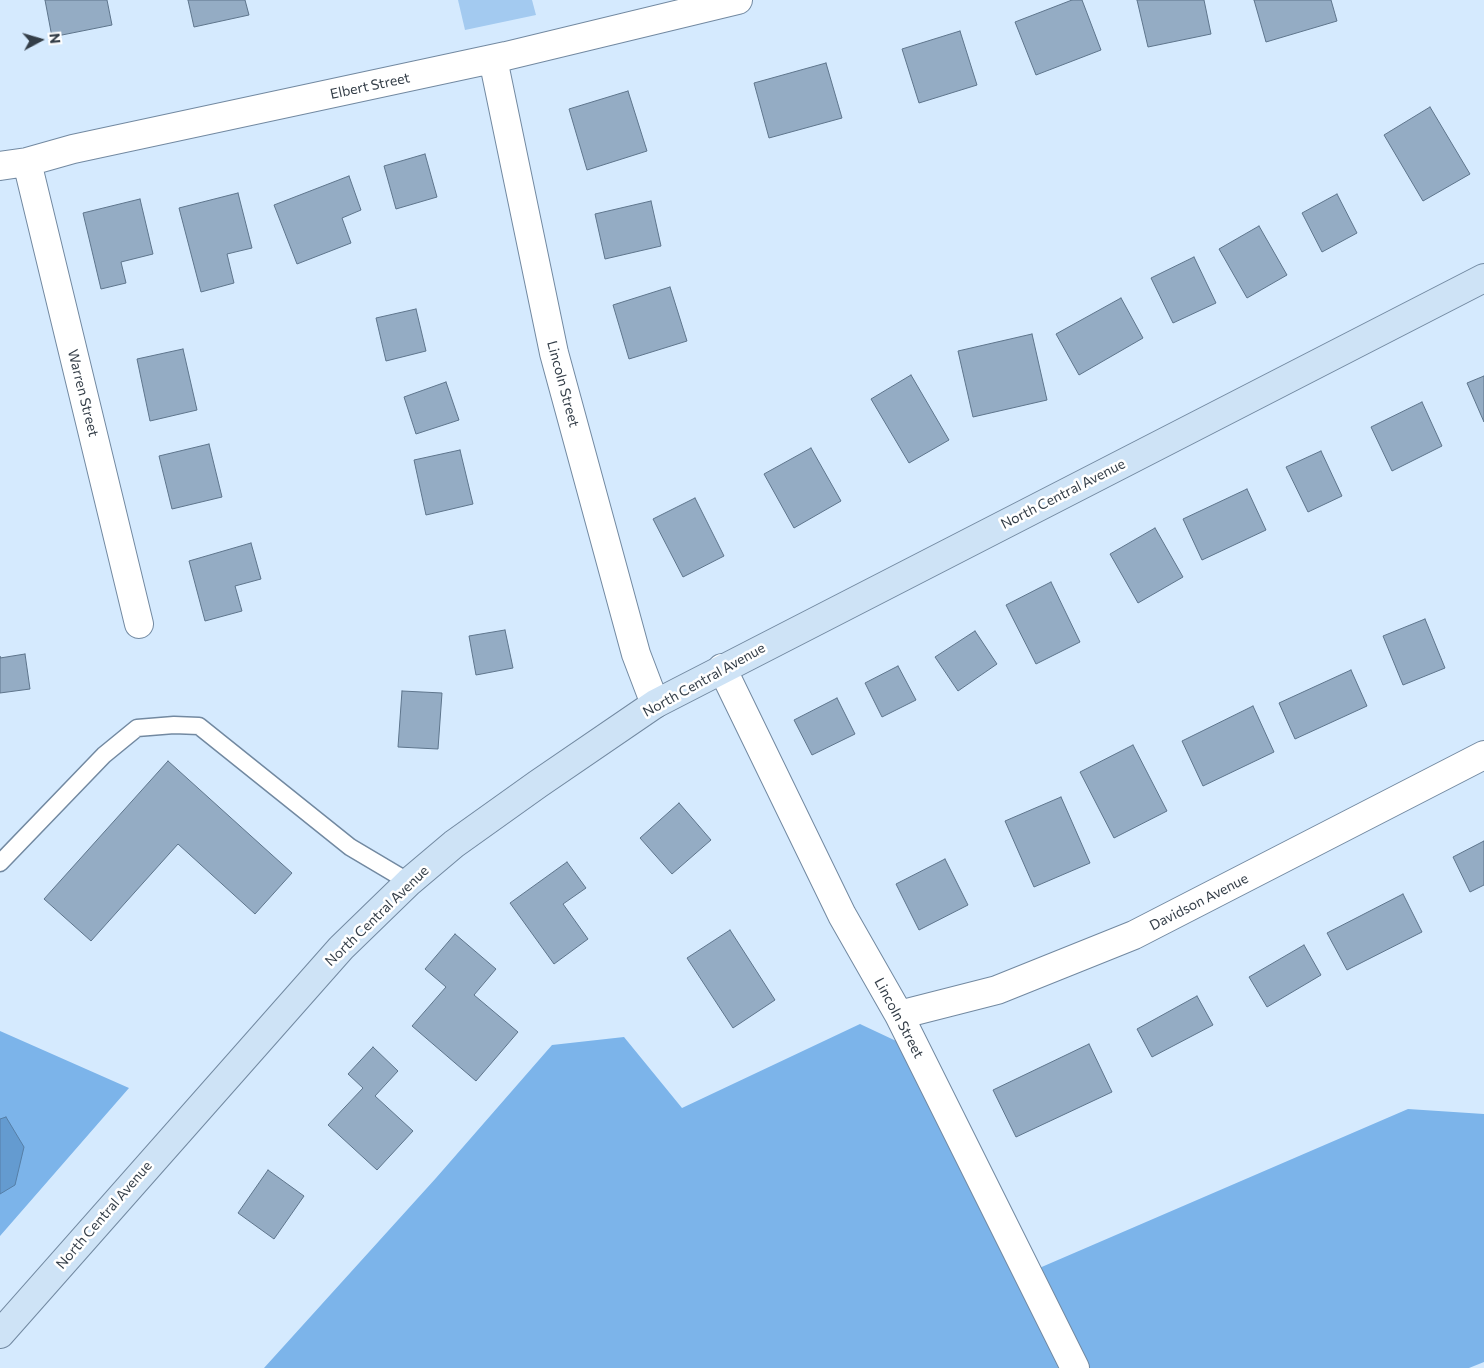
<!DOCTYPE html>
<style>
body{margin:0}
#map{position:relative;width:1484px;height:1368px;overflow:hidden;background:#d5eafe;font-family:Commissioner,sans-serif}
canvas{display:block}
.north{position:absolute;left:15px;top:15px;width:50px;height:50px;-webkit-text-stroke:4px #fff;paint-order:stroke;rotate:84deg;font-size:14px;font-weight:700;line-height:20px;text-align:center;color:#343e48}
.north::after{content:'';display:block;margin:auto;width:18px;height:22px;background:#343e48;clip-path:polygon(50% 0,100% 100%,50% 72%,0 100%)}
</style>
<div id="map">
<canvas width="1484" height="1368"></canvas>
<div class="north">N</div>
</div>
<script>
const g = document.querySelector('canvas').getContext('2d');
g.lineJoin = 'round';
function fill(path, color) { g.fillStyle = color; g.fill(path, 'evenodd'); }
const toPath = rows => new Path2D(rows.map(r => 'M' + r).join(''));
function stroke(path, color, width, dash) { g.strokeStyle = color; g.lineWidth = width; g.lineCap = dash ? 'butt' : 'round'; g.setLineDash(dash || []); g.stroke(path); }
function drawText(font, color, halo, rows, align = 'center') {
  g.font = font + ' Commissioner,sans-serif'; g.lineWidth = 5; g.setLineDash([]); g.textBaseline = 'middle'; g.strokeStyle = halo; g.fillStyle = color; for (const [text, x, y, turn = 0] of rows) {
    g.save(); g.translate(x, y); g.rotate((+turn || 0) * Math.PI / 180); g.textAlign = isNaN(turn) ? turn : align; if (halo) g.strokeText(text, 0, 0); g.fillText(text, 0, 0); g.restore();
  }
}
fill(toPath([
 [458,0,532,0,536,15,465,30]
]), '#a3caf0');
fill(toPath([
 [860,1024,926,1055,1037,1269,1408,1109,1484,1114,1484,1362,1469,1368,264,1368,436,1178,552,1045,624,1037,682,1108],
 [0,1031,129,1088,0,1236]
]), '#7cb4ea');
const water = toPath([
 [6,1117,24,1147,15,1185,0,1194,0,1119,6,1117]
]);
fill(water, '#649bd0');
stroke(water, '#567fa7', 1);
const building = toPath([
 [45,0,107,0,112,25,52,37,45,0],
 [188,0,245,0,249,15,194,27,188,0],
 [1072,0,1082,0,1101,50,1036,75,1015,22,1072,0],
 [1137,0,1204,0,1211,34,1148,47,1137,0],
 [1254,0,1331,0,1337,21,1266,42,1254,0],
 [960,31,977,85,919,103,902,49,960,31],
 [826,63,842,118,769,138,754,83,826,63],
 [628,91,647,151,587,170,569,109,628,91],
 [1430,107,1470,174,1423,201,1384,135,1430,107],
 [425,154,437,197,396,209,384,166,425,154],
 [349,176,361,210,342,218,351,243,297,264,274,205,349,176],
 [238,193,252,248,227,254,234,283,201,292,179,208,238,193],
 [1337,194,1357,233,1322,252,1302,213,1337,194],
 [140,199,153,254,121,262,126,283,101,289,83,213,140,199],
 [651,201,661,246,605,259,595,214,651,201],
 [1259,226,1287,275,1247,298,1219,249,1259,226],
 [1194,257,1216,303,1173,323,1151,278,1194,257],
 [670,287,687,341,629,359,613,305,670,287],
 [1121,298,1143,338,1079,375,1056,334,1121,298],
 [416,309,426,351,386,361,376,318,416,309],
 [1032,334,1047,400,973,417,958,351,1032,334],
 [183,349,197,410,150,421,137,359,183,349],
 [911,375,949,440,909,463,871,399,911,375],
 [1484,376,1484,422,1467,383,1484,376],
 [446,382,459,420,416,434,404,397,446,382],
 [1422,402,1442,446,1392,471,1371,427,1422,402],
 [209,444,222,497,172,509,159,456,209,444],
 [811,448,841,501,794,528,764,474,811,448],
 [460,450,473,504,426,515,414,460,460,450],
 [1321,451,1342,496,1308,512,1286,467,1321,451],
 [1247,489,1266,530,1202,560,1183,519,1247,489],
 [695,498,724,556,683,577,653,519,695,498],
 [1155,528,1183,577,1138,603,1110,554,1155,528],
 [251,543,261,579,235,586,242,611,205,621,189,561,251,543],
 [1051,582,1080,642,1036,664,1006,605,1051,582],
 [1425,619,1445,668,1403,685,1383,636,1425,619],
 [505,630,513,668,476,675,469,636,505,630],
 [975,631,997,664,958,691,935,657,975,631],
 [25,654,30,689,0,693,0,656,0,658,25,654],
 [898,666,916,700,882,717,865,683,898,666],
 [1351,670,1367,706,1295,739,1279,703,1351,670],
 [402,691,442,693,438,749,398,747,402,691],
 [837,698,855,734,812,755,794,720,837,698],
 [1253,706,1274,752,1203,786,1182,741,1253,706],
 [1133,745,1167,811,1114,838,1080,772,1133,745],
 [168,761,292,873,255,914,178,844,91,941,44,899,168,761],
 [1061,797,1090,863,1034,887,1005,821,1061,797],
 [679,803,711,840,672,874,640,838,679,803],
 [1484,841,1484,885,1470,892,1453,857,1484,841],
 [945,859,968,905,919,930,896,884,945,859],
 [567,862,586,888,563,904,588,939,554,964,510,903,567,862],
 [1403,894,1422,932,1347,970,1327,933,1403,894],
 [730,930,775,1000,733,1028,687,958,730,930],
 [455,934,496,969,474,995,518,1032,476,1081,412,1026,446,987,425,969,455,934],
 [1304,945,1321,975,1267,1007,1249,977,1304,945],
 [1197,996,1213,1025,1152,1057,1137,1029,1197,996],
 [1089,1044,1112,1092,1016,1137,993,1090,1089,1044],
 [373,1047,398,1071,375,1096,413,1131,377,1170,328,1125,363,1088,348,1074,373,1047],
 [268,1170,304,1196,274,1239,238,1213,268,1170]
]);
fill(building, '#94acc4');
stroke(building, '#5e758c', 1);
const lane = toPath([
 [0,863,104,755,137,728,174,725,199,726,350,847,409,882]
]);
const street = toPath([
 [493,59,554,353,636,654,655,704],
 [27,162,139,624],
 [0,166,27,162,73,149,506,56,738,0],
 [722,668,842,915,899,1015,1075,1368],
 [899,1015,997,990,1134,935,1484,755]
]);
const secondary = toPath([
 [0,1334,341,948,409,882,454,844,538,784,655,704,1484,278]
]);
stroke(lane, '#7289a1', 19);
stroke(street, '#7289a1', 30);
stroke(secondary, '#7289a1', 30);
stroke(lane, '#fff', 16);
stroke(street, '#fff', 28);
stroke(secondary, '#cee3f6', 28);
drawText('14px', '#343e48', '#fff', [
 ["Elbert Street",370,86,-12],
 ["Lincoln Street",563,384,75],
 ["Warren Street",83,393,76],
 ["North Central Avenue",1063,494,-27],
 ["North Central Avenue",704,680,-29],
 ["Davidson Avenue",1199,902,-27],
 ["North Central Avenue",377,916,-44],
 ["Lincoln Street",899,1018,62],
 ["North Central Avenue",104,1215,-49]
]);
</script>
